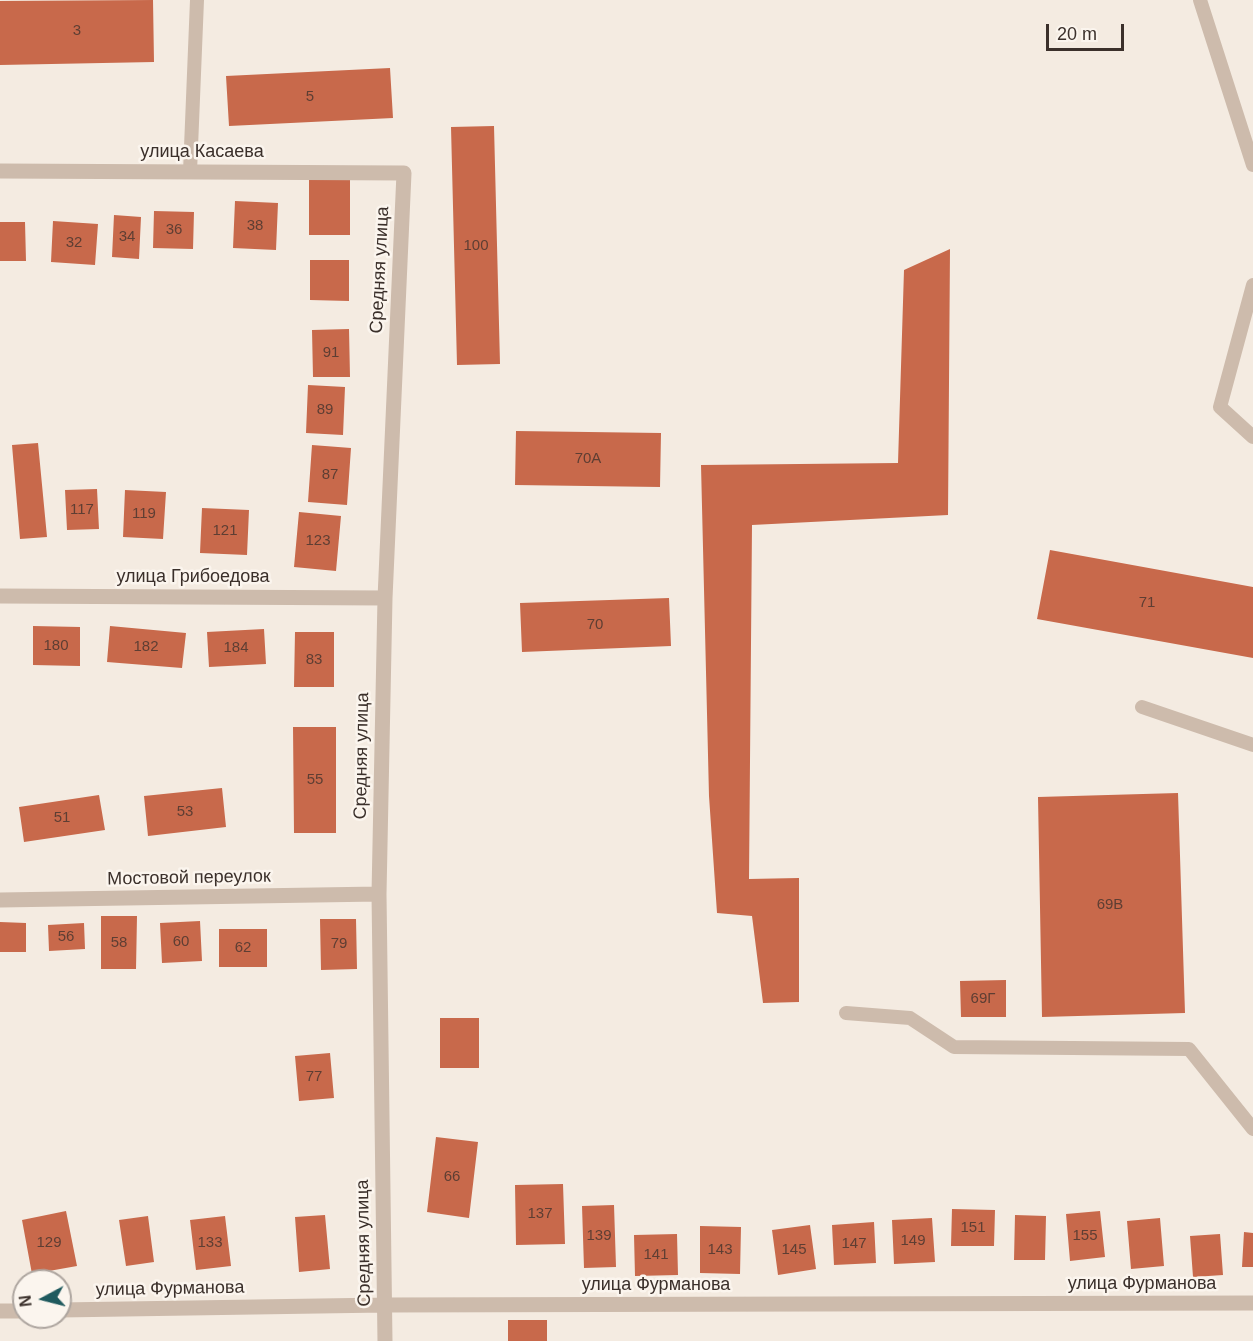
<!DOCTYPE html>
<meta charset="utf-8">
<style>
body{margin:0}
#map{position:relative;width:1253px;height:1341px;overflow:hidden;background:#f4ebe1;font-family:Helvetica,sans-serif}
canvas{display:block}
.north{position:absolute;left:12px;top:1269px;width:60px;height:60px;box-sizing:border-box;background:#fbf5ee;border:2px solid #aea6a0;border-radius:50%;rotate:263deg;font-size:16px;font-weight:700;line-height:24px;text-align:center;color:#3b302b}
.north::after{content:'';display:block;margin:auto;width:21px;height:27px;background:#1f5a5e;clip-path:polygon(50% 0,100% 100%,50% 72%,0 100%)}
.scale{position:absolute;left:1046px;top:24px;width:78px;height:27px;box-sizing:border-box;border:3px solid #3b302b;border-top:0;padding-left:8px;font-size:18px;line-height:21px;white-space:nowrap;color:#3b302b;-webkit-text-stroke:4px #fbf5ee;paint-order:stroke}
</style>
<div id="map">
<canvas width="1253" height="1341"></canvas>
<div class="north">N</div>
<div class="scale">20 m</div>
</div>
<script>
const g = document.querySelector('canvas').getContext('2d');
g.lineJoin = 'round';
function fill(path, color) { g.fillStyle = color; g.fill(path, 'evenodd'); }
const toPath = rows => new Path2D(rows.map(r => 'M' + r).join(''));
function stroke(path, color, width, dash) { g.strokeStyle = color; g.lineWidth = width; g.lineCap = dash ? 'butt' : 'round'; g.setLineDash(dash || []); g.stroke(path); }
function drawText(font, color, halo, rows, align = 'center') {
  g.font = font + ' Helvetica,sans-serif'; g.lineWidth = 5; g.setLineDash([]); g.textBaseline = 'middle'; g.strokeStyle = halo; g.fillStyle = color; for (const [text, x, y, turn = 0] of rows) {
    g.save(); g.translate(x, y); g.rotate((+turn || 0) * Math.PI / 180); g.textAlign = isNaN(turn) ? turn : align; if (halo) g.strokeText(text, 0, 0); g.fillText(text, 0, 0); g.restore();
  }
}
fill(toPath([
 [153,0,154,62,0,65,0,1],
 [390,68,393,118,229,126,226,76],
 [494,126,500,364,457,365,451,127],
 [309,177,350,177,350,235,309,235],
 [235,201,278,203,276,250,233,248],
 [154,211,194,212,193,249,153,248],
 [114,215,141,217,139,259,112,257],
 [53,221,98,224,95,265,51,262],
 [0,222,25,222,26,261,0,261],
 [950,249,948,515,752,525,749,879,799,878,799,1002,763,1003,752,916,717,913,709,796,701,465,898,463,904,270],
 [310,260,349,260,349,301,310,300],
 [349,329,350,377,313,377,312,330],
 [308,385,345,387,343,435,306,433],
 [516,431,661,433,660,487,515,485],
 [38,443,47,537,20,539,12,445],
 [312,445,351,448,347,505,308,502],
 [97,489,99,529,67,530,65,490],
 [125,490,166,492,163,539,123,537],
 [202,508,249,510,247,555,200,553],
 [299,512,341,516,336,571,294,567],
 [1050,550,1253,587,1253,658,1037,619],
 [669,598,671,646,522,652,520,603],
 [33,626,80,627,80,666,33,665],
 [110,626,186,633,182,668,107,662],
 [264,629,266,664,209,667,207,632],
 [295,632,334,632,334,687,294,687],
 [293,727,336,727,336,833,294,833],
 [222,788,226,827,148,836,144,796],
 [1178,793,1185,1013,1042,1017,1038,797],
 [99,795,105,830,24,842,19,807],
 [101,916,137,916,136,969,101,969],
 [320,919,356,919,357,969,321,970],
 [200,921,202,961,162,963,160,923],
 [0,922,26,923,26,952,0,952],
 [84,923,85,949,49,951,48,925],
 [219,929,267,929,267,967,219,967],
 [1006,980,1006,1017,961,1017,960,981],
 [440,1018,479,1018,479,1068,440,1068],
 [330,1053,334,1098,299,1101,295,1056],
 [436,1137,478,1142,469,1218,427,1212],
 [563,1184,565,1244,516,1245,515,1185],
 [614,1205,616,1267,584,1268,582,1206],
 [952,1209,995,1210,994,1246,951,1246],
 [66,1211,77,1266,32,1274,22,1220],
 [1100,1211,1105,1257,1070,1261,1066,1214],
 [325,1215,330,1269,299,1272,295,1217],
 [1015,1215,1046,1216,1045,1260,1014,1260],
 [148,1216,154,1262,126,1266,119,1220],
 [225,1216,231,1266,196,1270,190,1220],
 [932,1218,935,1262,894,1264,892,1220],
 [1160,1218,1164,1266,1131,1269,1127,1221],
 [874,1222,876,1263,834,1265,832,1225],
 [810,1225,816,1269,778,1275,772,1230],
 [700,1226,741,1227,740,1274,700,1273],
 [1244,1232,1253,1233,1253,1267,1242,1267],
 [677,1234,678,1275,635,1276,634,1235],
 [1220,1234,1223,1275,1193,1277,1190,1236],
 [508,1320,547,1320,547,1341,508,1341]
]), '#c8694b');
stroke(toPath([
 [1200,0,1253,165],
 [190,172,197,0],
 [1253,285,1220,407,1253,437],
 [1142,707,1253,745],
 [846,1013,910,1018,954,1047,1189,1049,1253,1129]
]), '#cdbbac', 14);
stroke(toPath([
 [0,171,404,173,385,598,379,894,385,1341],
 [0,596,385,598],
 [0,900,379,894],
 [60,1310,384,1305,1253,1303],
 [0,1311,24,1311]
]), '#cdbbac', 15);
drawText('15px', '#5e3e33', null, [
 ["3",77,31],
 ["5",310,97],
 ["38",255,226],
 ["36",174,230],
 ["34",127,237],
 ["32",74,243],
 ["100",476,246],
 ["91",331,353],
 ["89",325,410],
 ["70А",588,459],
 ["87",330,475],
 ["117",82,510],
 ["119",144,514],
 ["121",225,531],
 ["123",318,541],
 ["71",1147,603],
 ["70",595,625],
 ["180",56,646],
 ["182",146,647],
 ["184",236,648],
 ["83",314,660],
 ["55",315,780],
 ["53",185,812],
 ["51",62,818],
 ["69В",1110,905],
 ["56",66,937],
 ["60",181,942],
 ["58",119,943],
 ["79",339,944],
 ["62",243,948],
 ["69Г",983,999],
 ["77",314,1077],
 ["66",452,1177],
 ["137",540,1214],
 ["151",973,1228],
 ["139",599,1236],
 ["155",1085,1236],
 ["149",913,1241],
 ["129",49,1243],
 ["133",210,1243],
 ["147",854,1244],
 ["143",720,1250],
 ["145",794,1250],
 ["141",656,1255]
]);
drawText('18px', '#3b302b', '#fbf5ee', [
 ["улица Касаева",202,152],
 ["Средняя улица",380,270,-87],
 ["улица Грибоедова",193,577],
 ["Средняя улица",362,756,-89],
 ["Мостовой переулок",189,878,-1],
 ["Средняя улица",364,1243,-91],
 ["улица Фурманова",1142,1284],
 ["улица Фурманова",656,1285],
 ["улица Фурманова",170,1289,-1]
]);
</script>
